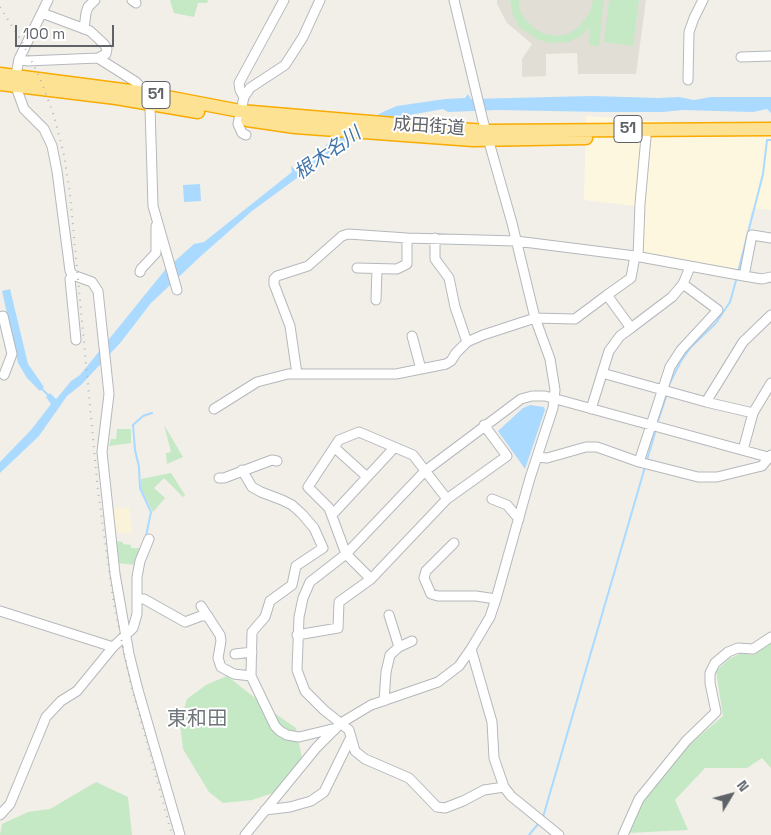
<!DOCTYPE html>
<meta charset="utf-8">
<style>
body{margin:0}
#map{position:relative;width:771px;height:835px;overflow:hidden;background:#f1efe8;font-family:"Space Grotesk",sans-serif}
canvas{display:block}
.north{position:absolute;left:706px;top:770px;width:50px;height:50px;-webkit-text-stroke:4px #fff;paint-order:stroke;rotate:53deg;font-size:14px;font-weight:700;line-height:20px;text-align:center;color:#5f6368}
.north::after{content:'';display:block;margin:auto;width:18px;height:22px;background:#5f6368;clip-path:polygon(50% 0,100% 100%,50% 72%,0 100%)}
.scale{position:absolute;left:15px;top:25px;width:99px;height:22px;box-sizing:border-box;border:2px solid #5f6368;border-top:0;padding-left:6px;font-size:15px;line-height:18px;white-space:nowrap;color:#5f6368;-webkit-text-stroke:4px #fff;paint-order:stroke}
</style>
<div id="map">
<canvas width="771" height="835"></canvas>
<div class="north">N</div>
<div class="scale">100 m</div>
</div>
<script>
const g = document.querySelector('canvas').getContext('2d');
g.lineJoin = 'round';
function fill(path, color) { g.fillStyle = color; g.fill(path, 'evenodd'); }
const toPath = rows => new Path2D(rows.map(r => 'M' + r).join(''));
function stroke(path, color, width, dash) { g.strokeStyle = color; g.lineWidth = width; g.lineCap = dash ? 'butt' : 'round'; g.setLineDash(dash || []); g.stroke(path); }
function drawText(font, color, halo, rows, align = 'center') {
  g.font = font + ' "Space Grotesk","Noto Sans JP",sans-serif'; g.lineWidth = 4; g.setLineDash([]); g.textBaseline = 'middle'; g.strokeStyle = halo; g.fillStyle = color; for (const [text, x, y, turn = 0] of rows) {
    g.save(); g.translate(x, y); g.rotate((+turn || 0) * Math.PI / 180); g.textAlign = isNaN(turn) ? turn : align; if (halo) g.strokeText(text, 0, 0); g.fillText(text, 0, 0); g.restore();
  }
}
fill(toPath([
 [586,116,681,123,771,122,771,210,752,208,737,273,641,254,643,207,584,200]
]), '#fef7e0');
fill(toPath([
 [497,0,646,0,636,74,578,74,577,53,546,54,546,76,522,77,522,59,532,44,507,23,497,4]
]), '#e1ded6');
fill(toPath([
 [170,0,208,0,207,3,198,3,194,17,174,13],
 [510,0,519,0,519,8,524,18,535,29,545,34,559,36,570,33,580,26,590,12,593,0,604,0,599,46,589,45,590,27,579,37,569,42,550,43,539,40,520,28,513,16],
 [609,0,639,0,633,46,604,42],
 [164,425,183,457,167,464,166,453,171,452],
 [117,429,131,429,131,443,109,446,111,439,116,439],
 [171,473,185,495,183,497,164,478,154,488,165,498,153,512,141,489,141,479],
 [115,541,123,542,123,544,131,545,131,548,141,548,136,565,117,563],
 [771,643,771,768,762,758,747,768,705,768,675,800,688,830,627,833,642,800,690,744,723,716,716,671,729,659,741,653,754,655],
 [227,676,277,715,296,728,304,768,276,792,252,800,223,803,209,792,183,749,180,724,187,699,206,685],
 [96,782,128,797,132,835,0,835,2,824,28,812,50,809]
]), '#c5e8c5');
fill(toPath([
 [129,507,132,534,114,532,111,509]
]), '#fbf3d9');
fill(toPath([
 [468,94,471,99,591,96,658,98,679,97,694,100,711,97,771,97,771,113,767,109,753,112,682,110,663,112,604,112,498,110,448,112,443,109,404,116,370,129,349,140,252,211,202,255,151,303,121,342,82,384,67,396,39,436,0,473,0,462,31,430,51,404,46,397,50,393,56,399,58,397,71,381,80,375,165,270,194,244,204,242,292,172,291,166,295,170,331,141,357,125,385,111,397,106,445,99,465,98],
 [200,184,201,201,184,202,183,185],
 [10,289,28,364,44,387,40,391,27,378,18,363,2,291],
 [530,405,544,407,545,410,525,469,498,431,523,408]
]), '#aadaff');
stroke(toPath([
 [738,272,763,174,767,140,771,140],
 [669,385,681,361,691,347,716,323,730,302,737,277],
 [42,389,49,396],
 [658,421,666,397],
 [647,460,655,433],
 [146,536,151,512,140,488,139,467,135,450,133,425,143,416,152,413],
 [543,817,645,467],
 [529,835,539,823]
]), '#aadaff', 2);
const minor = toPath([
 [48,0,19,59,16,75,16,87,24,109,44,129,52,146,57,171,70,271,73,275,92,282,98,291,109,394,102,452,115,574,129,654,138,690,180,835],
 [132,0,136,3],
 [84,29,86,13,88,7,95,0],
 [741,57,771,56],
 [98,58,136,82,146,93,150,107,153,206,177,290],
 [19,59,27,61,98,58,106,54,107,49,104,44,90,31,42,13],
 [688,80,689,32,694,18,703,0],
 [244,97,240,90,239,83,284,0],
 [246,135,242,133,238,124,244,97,250,88,285,65,303,37,320,0],
 [435,238,435,259,449,278,455,307,467,342],
 [638,257,640,204,646,137],
 [357,268,397,269,407,264,407,238],
 [140,272,141,269,156,253,156,226],
 [73,275,70,279,76,340],
 [744,276,752,235,771,238],
 [376,300,377,269],
 [0,317,3,316,12,354,4,375],
 [631,328,672,297,683,284,690,267],
 [412,336,421,369],
 [602,373,706,402,753,413],
 [297,374,290,326,274,284,274,279,277,276,308,266,342,236,348,234,407,238,516,241,635,256],
 [706,402,743,342,771,315],
 [214,409,257,382,288,374,396,374,446,364,451,361,456,353,467,342,483,335,535,318,575,319,607,295],
 [591,409,609,351,620,336,631,328,607,295,631,278,635,256,744,276,762,279,771,277],
 [335,448,366,476],
 [743,450,753,413,771,383],
 [537,457,547,458,586,447,597,447,639,462,670,367,681,350,718,310,683,284],
 [639,462,698,477,717,477,762,466,771,455],
 [242,470,252,487,261,492,282,500,292,505,302,514,314,528,323,548,296,566,292,585,270,601,265,617,252,632,251,676,275,726,280,731,287,735,299,737,332,729],
 [219,478,224,478,272,460,277,461],
 [492,499,507,505,519,519],
 [332,515,394,448],
 [454,543,426,571,424,578,431,594,438,596,476,596,496,599],
 [371,579,346,554,329,508,308,487,339,440,359,432,413,455,447,499],
 [137,598,144,599,185,622,201,616,208,616],
 [201,606,220,635,221,641,218,658,221,667,234,674,251,676],
 [0,611,113,647],
 [389,615,399,647],
 [297,635,338,628,339,602,371,579,447,499,507,456,484,425],
 [471,649,492,722,494,758,504,787,511,796,559,835],
 [235,654,252,652],
 [384,701,386,672,390,655,399,647,412,641],
 [504,787,484,790,463,801,445,808,437,807,409,778,365,759,355,751,349,730,324,710,305,691,297,670,299,617,303,598,310,582,346,554,425,471,521,399,532,396,545,396,771,458],
 [265,810,290,807,311,801,324,792,351,737],
 [0,815,10,804,46,717,61,701,77,691,113,647,133,628,137,614,137,577,140,561,149,539],
 [245,835,317,747,341,723,371,705,438,682,459,666,471,649,490,617,496,599,530,478,553,408,555,390,550,359,535,318,512,223,483,121,454,0],
 [623,835,639,799,686,741,716,712,710,683,710,673,715,663,728,652,738,648,753,649,771,637]
]);
const highway = toPath([
 [0,74,146,93,240,111,406,125,486,131,771,129],
 [0,84,116,98,198,112],
 [247,120,295,127,473,140,586,138]
]);
stroke(minor, '#b5b8bc', 11);
stroke(highway, '#f9ab00', 15);
stroke(minor, '#fff', 9);
stroke(highway, '#fde293', 12);
stroke(toPath([
 [0,7,22,42,40,78,54,116,64,155,70,194,98,491,114,605,131,685,172,835]
]), '#b6b7b8', 2, [1, 6]);
for (const [x, y, w] of [
 [156,95,28],
 [628,129,28]
]) { const box = new Path2D(); box.roundRect(x - w / 2, y - 13.5, w, 27, 4); g.fillStyle = '#fff'; g.fill(box); stroke(box, '#5f6368', 1); }
drawText('bold 16px', '#5f6368', null, [
 ["51",156,95],
 ["51",628,129]
]);
drawText('18px', '#5f6368', '#fff', [
 ["成田街道",429,127,4]
]);
drawText('italic 19px', '#4174aa', '#fff', [
 ["根木名川",328,154,-35]
]);
drawText('20px', '#70757a', '#fff', [
 ["東和田",197,720]
]);
</script>
